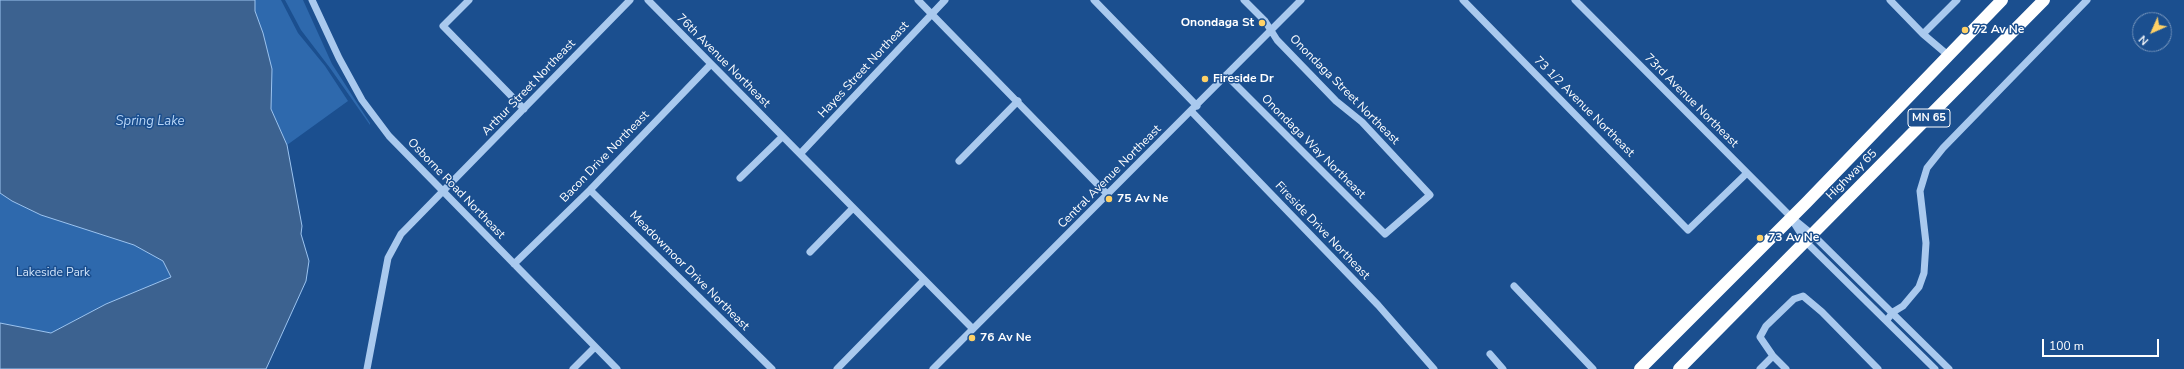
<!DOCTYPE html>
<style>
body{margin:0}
#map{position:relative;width:2184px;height:369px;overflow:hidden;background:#1b4f8f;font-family:"Nunito Sans",sans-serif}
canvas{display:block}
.north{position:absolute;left:2132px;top:12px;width:40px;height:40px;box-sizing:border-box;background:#1b4f8f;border:1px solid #7695bc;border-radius:50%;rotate:225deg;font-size:11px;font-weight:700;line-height:16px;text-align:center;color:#fff}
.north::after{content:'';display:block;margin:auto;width:14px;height:18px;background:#ffd166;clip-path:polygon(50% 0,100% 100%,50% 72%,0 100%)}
.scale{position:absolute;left:2042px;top:339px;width:117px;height:18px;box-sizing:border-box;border:2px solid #fff;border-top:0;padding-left:5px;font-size:12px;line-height:14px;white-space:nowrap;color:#fff;-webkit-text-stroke:3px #1b4f8f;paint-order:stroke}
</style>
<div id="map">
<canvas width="2184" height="369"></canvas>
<div class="north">N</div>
<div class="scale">100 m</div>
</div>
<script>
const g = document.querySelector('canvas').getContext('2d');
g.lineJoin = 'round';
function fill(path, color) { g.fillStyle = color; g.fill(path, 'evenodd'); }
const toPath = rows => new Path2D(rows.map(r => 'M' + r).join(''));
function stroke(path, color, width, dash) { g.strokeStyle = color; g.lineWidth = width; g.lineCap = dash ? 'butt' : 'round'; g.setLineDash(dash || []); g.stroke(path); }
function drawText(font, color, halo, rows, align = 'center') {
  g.font = font + ' "Nunito Sans",sans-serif'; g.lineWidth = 3; g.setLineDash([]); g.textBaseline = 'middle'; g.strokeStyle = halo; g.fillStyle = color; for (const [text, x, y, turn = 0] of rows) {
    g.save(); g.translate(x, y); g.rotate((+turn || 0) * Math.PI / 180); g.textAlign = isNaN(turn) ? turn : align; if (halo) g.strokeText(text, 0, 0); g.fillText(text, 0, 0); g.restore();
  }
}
fill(toPath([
 [255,0,281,0,298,33,325,66,348,101,287,145,271,109,272,69,263,33,255,11],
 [285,0,303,0,332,64,370,123,370,125,330,68,301,30],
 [0,193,12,201,41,215,134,245,163,261,171,277,106,304,51,333,0,323]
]), '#2e69ad');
const water = toPath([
 [0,0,255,0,255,11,263,33,272,69,271,109,287,145,302,226,301,234,309,261,306,281,266,369,0,369,0,323,51,333,106,304,171,277,163,261,134,245,41,215,12,201,0,193,0,0]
]);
fill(water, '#3c6290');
stroke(water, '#9cc4f0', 1);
stroke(toPath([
 [312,0,339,58,362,100,389,136,617,369],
 [469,0,443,26,524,109],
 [648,0,973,329],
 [918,0,1107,194],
 [1094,0,1197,106],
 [1463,0,1688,230,1747,173],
 [1575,0,1791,217,1813,235,1949,369],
 [1890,0,1923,34,1949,56],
 [1923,34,1957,0],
 [1226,75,1385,234,1430,195,1362,122,1336,101,1277,40,1265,21,1244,0],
 [1191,111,1378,305,1434,369],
 [800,154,945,0],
 [959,161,1018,101],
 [740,178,782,137],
 [590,190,772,369],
 [1794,223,1806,242,1935,369],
 [810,252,853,208],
 [514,264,590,190,711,64],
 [1514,286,1593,369],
 [1887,320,1893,312,1903,306,1919,287,1924,273,1926,243,1920,191,1927,168,1943,148,2087,0],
 [1490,354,1503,369],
 [367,369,388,258,401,234,630,0],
 [573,369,595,347],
 [837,369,924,280],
 [933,369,1301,0],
 [1760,369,1773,356],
 [1786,369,1773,356,1760,337,1766,326,1794,299,1803,296,1822,312,1878,369]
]), '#a9c9ee', 7);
stroke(toPath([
 [1640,369,1806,203,2002,0],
 [1679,369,2044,0]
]), '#fff', 12);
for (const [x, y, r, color] of [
 [1262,23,4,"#ffd166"],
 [1965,30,4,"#ffd166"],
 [1205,79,4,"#ffd166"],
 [1109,199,4,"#ffd166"],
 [1760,238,4,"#ffd166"],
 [972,338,4,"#ffd166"]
]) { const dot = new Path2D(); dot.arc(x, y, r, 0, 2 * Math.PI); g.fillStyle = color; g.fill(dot); stroke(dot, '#1b4f8f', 1.5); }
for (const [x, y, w] of [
 [1929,118,42]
]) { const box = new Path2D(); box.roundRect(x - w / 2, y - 9, w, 18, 3); g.fillStyle = '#1b4f8f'; g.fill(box); stroke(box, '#fff', 1); }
drawText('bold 11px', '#fff', null, [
 ["MN 65",1929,118]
]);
drawText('bold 12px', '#fff', '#1b4f8f', [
 ["Onondaga St",1254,23,"right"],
 ["72 Av Ne",1973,30],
 ["Fireside Dr",1213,79],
 ["75 Av Ne",1117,199],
 ["73 Av Ne",1768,238],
 ["76 Av Ne",980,338]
], 'left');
drawText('12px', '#fff', '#1b4f8f', [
 ["76th Avenue Northeast",723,61,45],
 ["Hayes Street Northeast",864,70,-47],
 ["Arthur Street Northeast",529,88,-46],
 ["Onondaga Street Northeast",1344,90,45],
 ["73rd Avenue Northeast",1691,101,45],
 ["73 1/2 Avenue Northeast",1584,107,45],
 ["Onondaga Way Northeast",1313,147,45],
 ["Bacon Drive Northeast",605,157,-46],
 ["Highway 65",1852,175,-45],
 ["Central Avenue Northeast",1110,177,-45],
 ["Osborne Road Northeast",456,189,46],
 ["Fireside Drive Northeast",1322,231,46],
 ["Meadowmoor Drive Northeast",689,271,45]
]);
drawText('12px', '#cfe3fa', '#1b4f8f', [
 ["Lakeside Park",53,273]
]);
drawText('italic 13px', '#b5d3f5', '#1b4f8f', [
 ["Spring Lake",150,122]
]);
</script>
